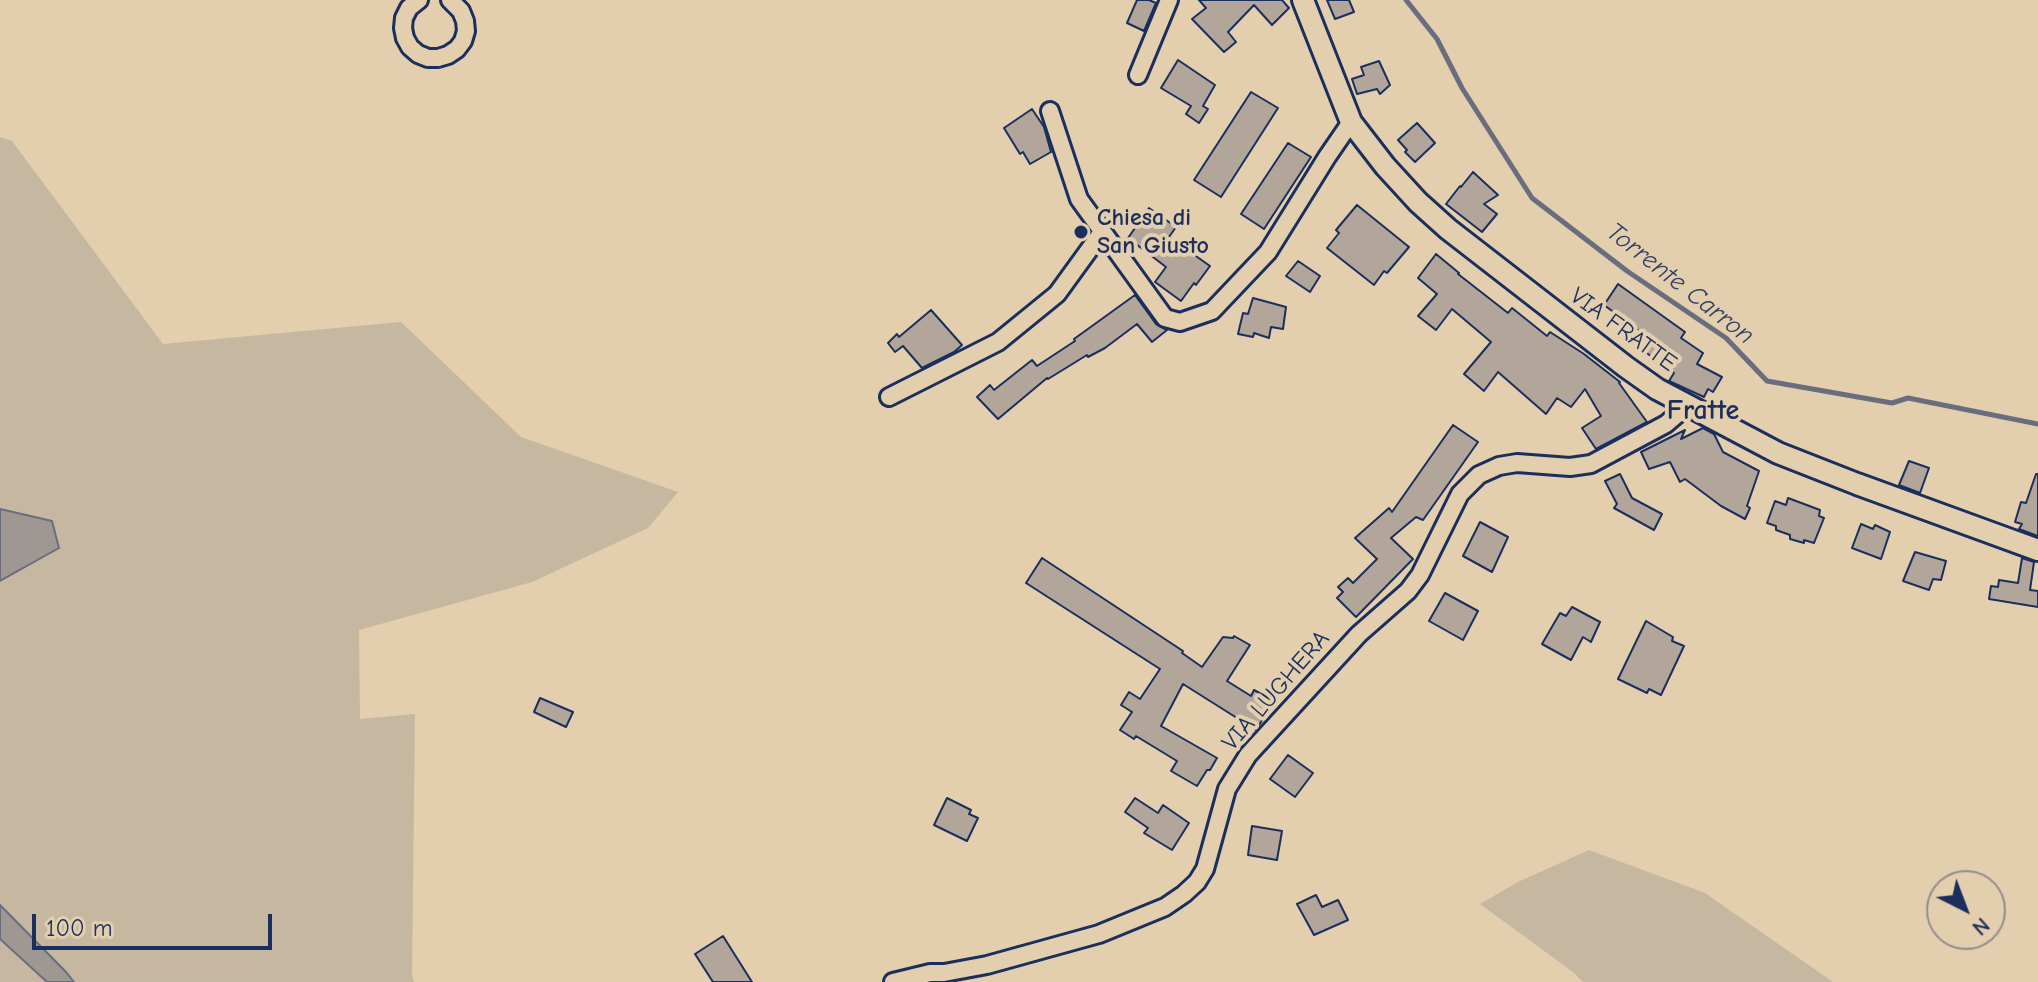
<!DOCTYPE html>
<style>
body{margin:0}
#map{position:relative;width:2038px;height:982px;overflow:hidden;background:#e3cead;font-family:"Comic Neue",sans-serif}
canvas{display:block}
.north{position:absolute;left:1926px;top:870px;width:80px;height:80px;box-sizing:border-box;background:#e3cead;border:2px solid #938e8d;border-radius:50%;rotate:138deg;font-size:22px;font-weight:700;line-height:32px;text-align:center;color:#1b2f5e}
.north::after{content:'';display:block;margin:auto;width:28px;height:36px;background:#1b2f5e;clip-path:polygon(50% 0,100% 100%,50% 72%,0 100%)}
.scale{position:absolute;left:32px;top:914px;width:240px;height:36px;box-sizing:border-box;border:4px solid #1b2f5e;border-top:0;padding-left:10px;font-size:24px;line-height:28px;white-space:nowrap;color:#1b2f5e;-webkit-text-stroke:6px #e3cead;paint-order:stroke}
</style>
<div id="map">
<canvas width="2038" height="982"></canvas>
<div class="north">N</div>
<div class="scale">100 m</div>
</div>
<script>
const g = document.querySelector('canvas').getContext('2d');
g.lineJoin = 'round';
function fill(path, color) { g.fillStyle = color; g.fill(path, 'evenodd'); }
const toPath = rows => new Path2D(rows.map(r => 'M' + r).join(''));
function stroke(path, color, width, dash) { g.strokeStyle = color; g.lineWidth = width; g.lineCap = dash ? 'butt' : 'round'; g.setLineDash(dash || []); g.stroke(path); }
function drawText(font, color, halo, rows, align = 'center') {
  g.font = font + ' "Comic Neue",sans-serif'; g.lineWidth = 8; g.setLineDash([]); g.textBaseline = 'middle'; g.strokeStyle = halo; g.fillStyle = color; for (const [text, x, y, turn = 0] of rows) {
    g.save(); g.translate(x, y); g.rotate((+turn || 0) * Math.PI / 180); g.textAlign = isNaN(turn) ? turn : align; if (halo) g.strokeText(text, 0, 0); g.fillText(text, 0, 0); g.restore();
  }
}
fill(toPath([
 [0,137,12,141,163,344,401,322,521,437,678,492,648,528,532,582,359,630,360,719,415,714,412,974,414,982,0,982],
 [1589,850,1705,893,1833,982,1583,982,1573,972,1480,904,1518,882]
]), '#c6b7a1');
const water = toPath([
 [0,509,52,521,59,548,0,581,0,509],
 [0,905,66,972,74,982,47,982,0,939,0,905]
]);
fill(water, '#9f9792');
stroke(water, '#6a6d7d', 2);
stroke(toPath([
 [1406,0,1437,39,1462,88,1532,198,1627,271,1726,338,1767,381,1892,403,1908,398,2038,424]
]), '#6a6d7d', 5);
const building = toPath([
 [1137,0,1149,0,1156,3,1144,31,1127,23,1137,0],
 [1199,0,1282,0,1289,8,1272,25,1254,5,1228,32,1236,42,1224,52,1192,19,1206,8,1199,0],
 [1327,0,1349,0,1354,12,1335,19,1327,0],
 [1178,60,1215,85,1203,106,1208,109,1199,123,1186,114,1191,106,1161,88,1178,60],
 [1379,61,1390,85,1380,94,1377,89,1357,94,1352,79,1364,75,1361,67,1379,61],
 [1251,92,1278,108,1221,197,1194,180,1251,92],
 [1032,109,1044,127,1051,152,1030,164,1023,152,1020,154,1004,128,1032,109],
 [1417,123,1435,143,1415,162,1405,152,1407,150,1398,140,1417,123],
 [1288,143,1311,157,1264,229,1241,214,1288,143],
 [1473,172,1498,195,1484,204,1497,214,1482,232,1446,204,1460,186,1461,187,1473,172],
 [1357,205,1409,247,1387,273,1384,271,1374,285,1327,248,1339,233,1336,230,1357,205],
 [1149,208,1176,227,1169,237,1210,266,1196,285,1194,283,1181,301,1155,282,1166,267,1128,238,1149,208],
 [1436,254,1459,273,1458,274,1508,313,1512,308,1547,336,1550,332,1584,354,1620,382,1619,383,1647,422,1596,449,1582,428,1601,416,1585,389,1571,407,1557,398,1546,414,1498,372,1484,391,1464,374,1491,342,1452,309,1436,330,1418,316,1437,294,1418,278,1436,254],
 [1298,261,1320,276,1310,292,1286,276,1298,261],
 [1618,284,1685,332,1681,338,1703,353,1697,364,1722,377,1713,392,1708,389,1704,397,1669,381,1674,373,1637,346,1646,336,1604,305,1618,284],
 [1135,295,1156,324,1167,330,1152,342,1137,324,1105,348,1088,357,1087,355,1048,379,1047,378,998,419,977,397,990,385,994,390,1032,360,1037,366,1075,341,1074,339,1135,295],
 [1253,298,1286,307,1283,329,1271,327,1269,338,1254,333,1253,337,1238,334,1243,313,1248,314,1253,298],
 [931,310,962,345,954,352,922,368,903,346,895,352,888,343,897,334,899,337,931,310],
 [1453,425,1478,442,1423,520,1416,517,1391,538,1413,559,1356,617,1337,598,1343,592,1338,587,1348,578,1353,583,1377,559,1355,538,1389,508,1392,512,1453,425],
 [1703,428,1714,434,1723,452,1759,471,1747,506,1750,508,1745,519,1721,506,1685,479,1680,482,1670,462,1649,469,1641,452,1685,430,1681,439,1703,428],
 [1909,461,1929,468,1920,493,1899,485,1909,461],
 [1620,474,1632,498,1662,514,1654,530,1614,508,1617,504,1605,481,1620,474],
 [2036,474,2038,474,2038,536,2019,529,2022,524,2015,522,2021,502,2026,503,2036,474],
 [1788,498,1820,510,1819,516,1824,518,1814,543,1804,540,1804,543,1790,539,1790,535,1776,530,1776,526,1767,523,1775,501,1786,505,1788,498],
 [1480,522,1508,537,1492,572,1463,556,1480,522],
 [1861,524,1873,529,1875,525,1890,532,1881,559,1852,548,1861,524],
 [1915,552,1946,561,1941,580,1933,579,1929,590,1903,581,1915,552],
 [1042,558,1183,651,1182,653,1202,667,1223,637,1233,638,1234,636,1250,645,1227,681,1251,696,1254,690,1274,701,1256,730,1183,684,1161,726,1217,758,1210,770,1207,770,1197,786,1171,771,1177,761,1136,736,1134,739,1120,730,1132,712,1121,705,1129,692,1140,699,1160,669,1026,583,1042,558],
 [2022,558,2034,562,2030,590,2038,591,2038,607,1989,599,1991,586,1998,587,1999,580,2018,583,2022,558],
 [1445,593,1478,611,1463,640,1429,621,1445,593],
 [1572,607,1600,622,1591,642,1583,637,1571,660,1542,644,1560,613,1566,616,1572,607],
 [1646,621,1673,637,1672,641,1684,646,1661,695,1649,689,1647,693,1618,679,1646,621],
 [540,698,573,712,566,727,534,712,540,698],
 [1288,755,1313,773,1295,797,1270,779,1288,755],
 [947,798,971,810,969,814,978,818,967,841,934,825,947,798],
 [1135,798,1158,813,1163,805,1189,823,1172,850,1144,833,1148,828,1125,812,1135,798],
 [1252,826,1282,831,1277,860,1248,855,1252,826],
 [1316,895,1322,907,1338,900,1348,920,1314,935,1297,904,1316,895],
 [723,936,752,982,713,982,695,954,723,936]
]);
fill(building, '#b1a699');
stroke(building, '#1b2f5e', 2);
const minor = toPath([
 [419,0,409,8,404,18,403,28,405,38,410,47,418,54,428,58,438,58,448,55,457,49,463,41,466,31,465,21,461,11,450,0],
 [1138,75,1169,0],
 [1050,111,1079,199,1165,318,1180,322,1212,311,1268,252,1327,157,1351,122],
 [889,397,998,342,1057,294,1102,232],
 [893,982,930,973,944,973,987,965,1099,934,1165,907,1184,894,1197,882,1205,869,1227,789,1248,755,1359,634,1408,591,1420,575,1460,494,1479,475,1499,466,1517,463,1570,467,1591,464,1666,424,1687,406]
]);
const major = toPath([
 [1303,0,1351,122,1385,166,1418,202,1448,229,1626,367,1657,389,1778,453,1857,484,2038,550]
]);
stroke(minor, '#1b2f5e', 22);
stroke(major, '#1b2f5e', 26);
stroke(minor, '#e3cead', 16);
stroke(major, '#e3cead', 20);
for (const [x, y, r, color] of [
 [1081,232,8,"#1b2f5e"]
]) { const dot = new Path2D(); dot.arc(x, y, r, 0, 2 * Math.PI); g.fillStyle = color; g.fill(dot); stroke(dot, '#e3cead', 3); }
drawText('bold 24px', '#1b2f5e', '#e3cead', [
 ["Chiesa di",1097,218],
 ["San Giusto",1097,246]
], 'left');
drawText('24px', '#1b2f5e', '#e3cead', [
 ["VIA FRATTE",1623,330,36],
 ["VIA LUGHERA",1276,691,-49]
]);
drawText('italic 26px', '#2f3f66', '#e3cead', [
 ["Torrente Carron",1680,284,38]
]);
drawText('bold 28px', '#1b2f5e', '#e3cead', [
 ["Fratte",1703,411]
]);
</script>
